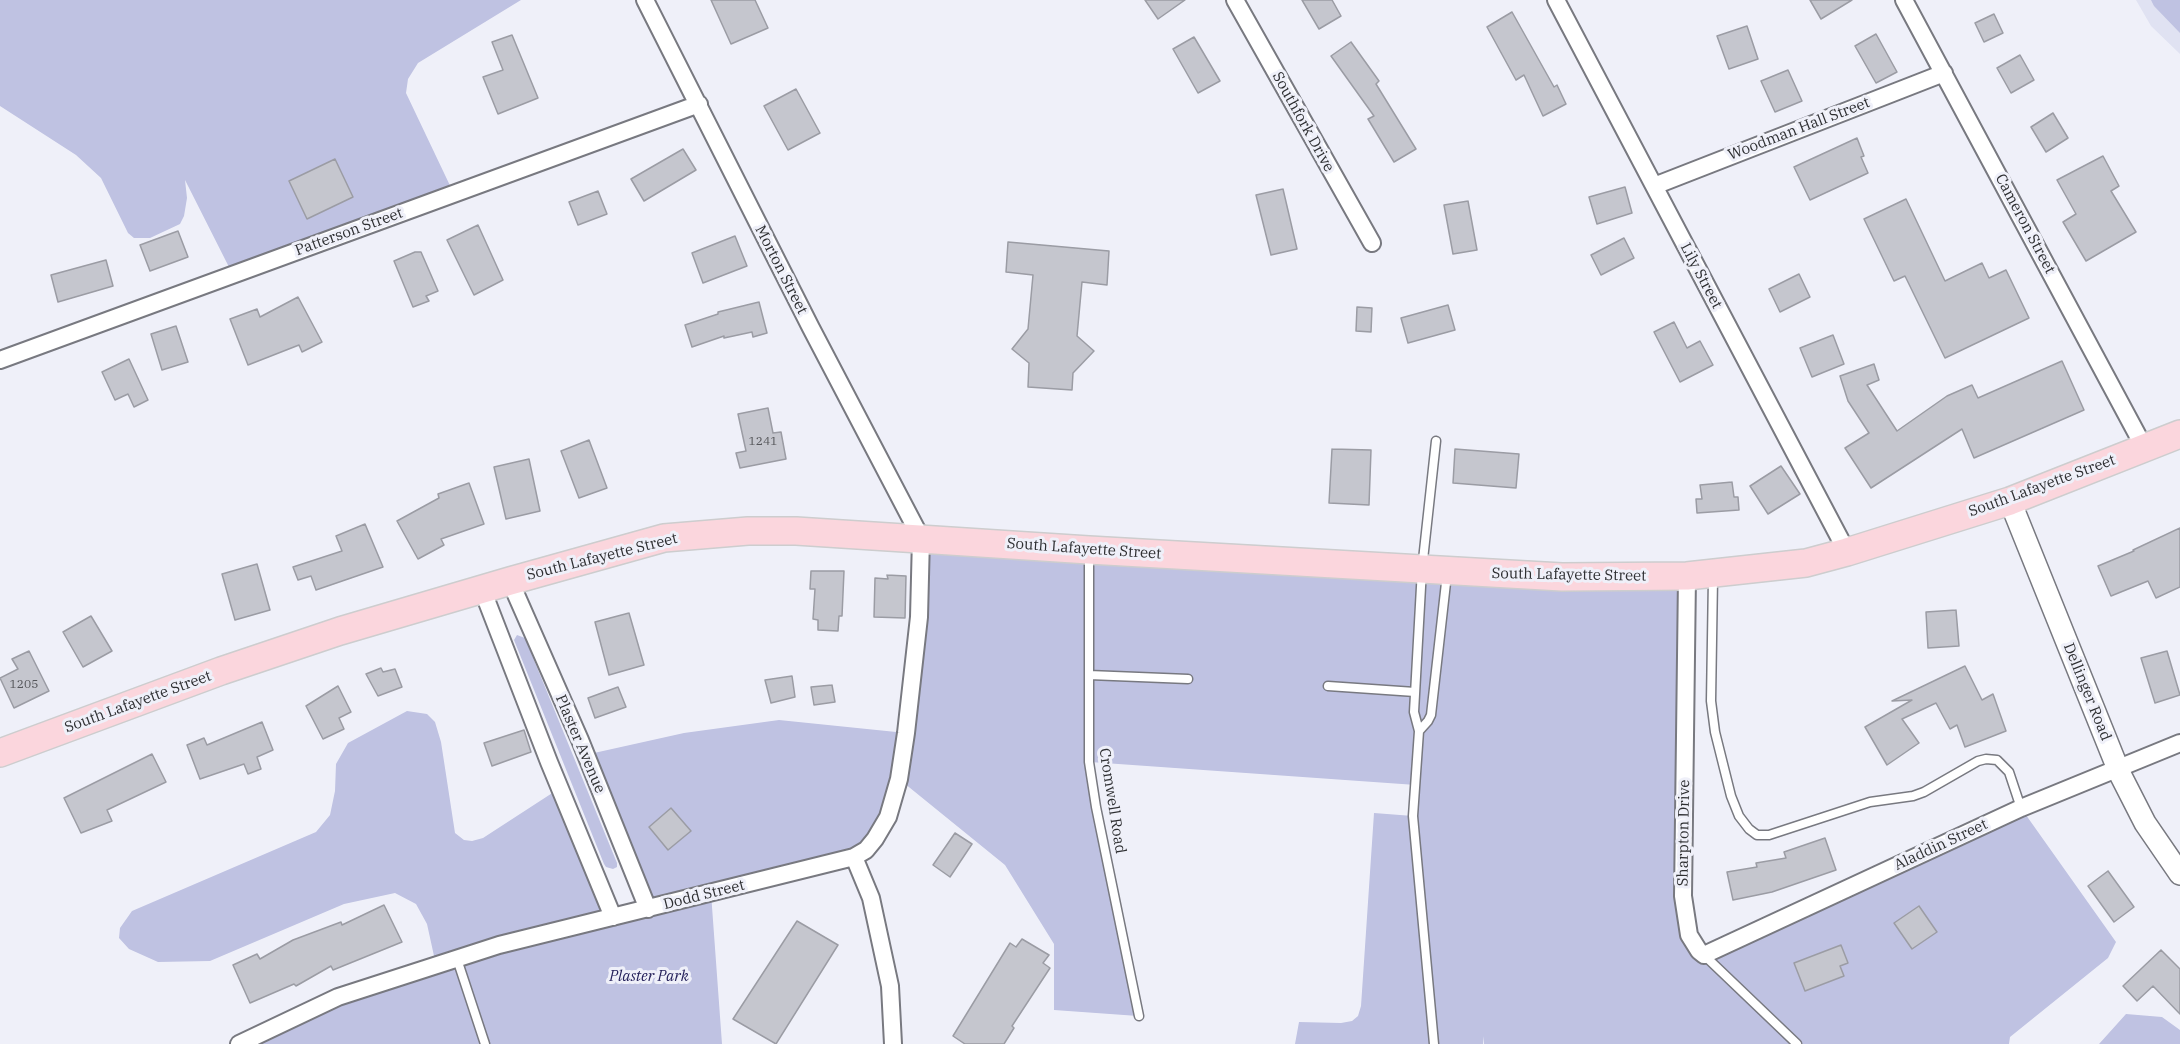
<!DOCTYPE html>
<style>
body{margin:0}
canvas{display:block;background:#eff0f9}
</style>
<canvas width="2180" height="1044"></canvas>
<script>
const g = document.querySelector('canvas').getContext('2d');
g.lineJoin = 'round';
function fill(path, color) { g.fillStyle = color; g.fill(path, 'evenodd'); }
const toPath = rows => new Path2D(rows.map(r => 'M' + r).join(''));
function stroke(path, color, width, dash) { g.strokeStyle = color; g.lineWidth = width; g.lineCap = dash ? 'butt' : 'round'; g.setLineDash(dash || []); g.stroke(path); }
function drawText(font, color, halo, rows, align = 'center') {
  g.font = font + ' "IBM Plex Serif",serif'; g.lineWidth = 6; g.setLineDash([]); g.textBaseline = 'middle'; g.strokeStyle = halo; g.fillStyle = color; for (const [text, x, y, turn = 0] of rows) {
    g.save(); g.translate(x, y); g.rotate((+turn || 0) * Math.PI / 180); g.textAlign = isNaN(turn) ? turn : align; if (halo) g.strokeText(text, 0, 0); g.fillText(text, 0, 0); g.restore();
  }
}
fill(toPath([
 [2136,0,2180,0,2180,54,2151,26]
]), '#e0e2f2');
fill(toPath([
 [0,0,521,0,418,63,408,79,406,93,454,194,233,275,185,180,187,198,184,216,180,224,150,238,134,238,128,233,101,178,76,155,0,106],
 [2151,0,2180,0,2180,33,2154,6],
 [921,538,1687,576,1683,896,1699,951,2021,808,2116,942,2108,958,2010,1037,2009,1044,1484,1044,1483,1036,1483,1044,1295,1044,1299,1022,1341,1023,1352,1021,1358,1016,1361,1006,1374,813,1413,816,1416,785,1090,762,1138,1016,1054,1010,1054,944,1005,865,899,779,866,850,711,893,722,1044,239,1044,436,965,427,924,416,904,395,893,344,904,210,961,158,962,129,949,119,938,120,928,132,911,316,832,330,815,335,791,336,764,348,743,407,711,427,714,435,722,441,742,455,833,464,840,472,841,483,838,560,788,613,917,647,909,585,755,684,733,779,720,906,733],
 [517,635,525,638,617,863,617,867,613,869,606,867,604,864,514,640],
 [2126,1014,2162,1017,2180,1030,2180,1044,2099,1044]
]), '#bfc2e2');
const building = toPath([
 [711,0,755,0,768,28,731,44,711,0],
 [1145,0,1185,0,1158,19,1145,0],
 [1302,0,1332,0,1341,16,1319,29,1302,0],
 [1810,0,1852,0,1821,19,1810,0],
 [1512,12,1554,87,1557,85,1566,104,1543,116,1524,75,1516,80,1487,27,1512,12],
 [1994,14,2003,33,1984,42,1975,23,1994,14],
 [1747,26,1758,59,1729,69,1717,36,1747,26],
 [1876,34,1897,72,1876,83,1855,46,1876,34],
 [512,35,538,98,498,114,483,77,503,70,492,42,512,35],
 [1194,37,1220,81,1198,93,1173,49,1194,37],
 [1351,42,1379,81,1376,84,1416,149,1394,162,1368,119,1374,116,1331,56,1351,42],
 [2020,55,2034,80,2011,93,1997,68,2020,55],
 [1788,70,1802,101,1775,112,1761,81,1788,70],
 [796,89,820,133,788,150,764,106,796,89],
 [2053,113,2068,138,2046,152,2031,127,2053,113],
 [1857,138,1864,156,1861,157,1868,173,1810,200,1794,167,1857,138],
 [683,149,696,170,644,201,631,179,683,149],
 [2103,156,2119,186,2111,191,2136,232,2086,261,2063,222,2076,214,2057,180,2103,156],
 [335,159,353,197,307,219,289,181,335,159],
 [1625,187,1632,213,1597,224,1589,197,1625,187],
 [1283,189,1297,249,1271,255,1256,195,1283,189],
 [598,191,607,214,578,225,569,202,598,191],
 [1906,199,1945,281,1982,263,1989,278,2006,270,2029,318,1945,358,1905,276,1894,281,1864,219,1906,199],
 [1468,201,1477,250,1453,254,1444,205,1468,201],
 [478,225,503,280,474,295,447,240,478,225],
 [178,231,188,257,150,271,140,245,178,231],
 [735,236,747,266,703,283,692,253,735,236],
 [1624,238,1634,258,1601,275,1591,255,1624,238],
 [1008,242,1109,251,1107,285,1082,282,1077,336,1094,351,1073,373,1072,390,1028,387,1029,363,1012,349,1028,329,1033,275,1006,272,1008,242],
 [415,252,421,252,438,291,426,296,429,301,413,307,394,261,415,252],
 [106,260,113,286,58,302,51,275,106,260],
 [1799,274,1810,297,1780,312,1769,289,1799,274],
 [298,297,322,342,302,352,299,345,248,365,230,319,257,309,260,317,298,297],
 [759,302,767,333,753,337,752,332,724,338,724,336,692,347,685,325,718,314,718,312,759,302],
 [1448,305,1455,330,1408,343,1401,318,1448,305],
 [1357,307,1372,308,1371,332,1356,331,1357,307],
 [1674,322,1687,348,1700,341,1713,365,1680,382,1654,332,1674,322],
 [176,326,188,362,162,370,151,334,176,326],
 [1833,335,1844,364,1812,377,1800,348,1833,335],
 [129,359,148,400,134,407,128,394,115,400,102,372,129,359],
 [2062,361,2084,410,1974,458,1962,429,1871,488,1845,448,1869,433,1848,401,1840,376,1874,364,1879,380,1867,385,1897,431,1947,396,1972,385,1978,398,2062,361],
 [768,408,773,433,781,432,786,459,740,468,736,453,746,451,738,414,768,408],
 [589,440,607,488,579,498,561,451,589,440],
 [1332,449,1371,450,1369,505,1329,503,1332,449],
 [1455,449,1519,454,1516,488,1453,483,1455,449],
 [529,459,540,511,506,519,494,467,529,459],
 [1781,466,1800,494,1768,514,1750,486,1781,466],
 [1732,482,1734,497,1738,497,1739,510,1697,513,1696,499,1702,499,1700,485,1732,482],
 [469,483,484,524,441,539,444,545,418,559,397,521,439,498,438,494,469,483],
 [365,524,383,567,316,590,311,576,298,580,293,567,342,551,336,536,365,524],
 [2180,528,2180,587,2156,598,2148,581,2111,596,2098,566,2134,551,2133,550,2180,528],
 [257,564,270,610,235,620,222,574,257,564],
 [811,571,844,571,842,616,839,616,838,631,818,630,818,620,813,619,815,589,810,589,811,571],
 [887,575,906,576,905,618,874,617,875,578,888,579,887,575],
 [1956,610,1959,646,1928,648,1926,612,1956,610],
 [629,613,644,665,609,675,595,622,629,613],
 [91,616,112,651,83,667,63,632,91,616],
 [29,651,49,691,14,708,0,678,18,669,12,659,29,651],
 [2167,651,2180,695,2155,703,2141,658,2167,651],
 [1965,666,1982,700,1993,694,2006,731,1965,747,1957,725,1950,729,1936,703,1902,719,1919,743,1887,765,1865,727,1912,700,1892,701,1965,666],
 [381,668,383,672,395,669,402,687,378,696,366,674,381,668],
 [792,676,795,697,771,703,765,680,792,676],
 [832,685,835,702,814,705,811,687,832,685],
 [338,686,351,712,339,718,344,729,323,739,306,706,338,686],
 [618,687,626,707,595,718,588,698,618,687],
 [262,722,273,750,257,757,261,769,248,774,244,764,200,779,187,745,204,738,207,745,262,722],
 [524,730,531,752,492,766,484,743,524,730],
 [152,754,166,782,107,810,112,821,81,833,64,798,152,754],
 [671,808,691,831,668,850,649,827,671,808],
 [955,833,972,844,950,877,933,865,955,833],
 [1825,838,1836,870,1772,892,1733,900,1727,872,1757,867,1756,863,1786,858,1784,852,1825,838],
 [2108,871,2134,907,2114,922,2088,886,2108,871],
 [384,905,402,942,333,970,331,966,296,986,294,984,250,1003,233,965,257,954,260,959,293,940,341,922,342,925,384,905],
 [1919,906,1937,932,1912,949,1894,923,1919,906],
 [797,921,838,945,776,1044,733,1019,797,921],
 [1022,939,1049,955,1043,963,1050,968,1012,1026,1014,1028,1004,1044,965,1044,953,1036,1010,943,1016,947,1022,939],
 [1841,945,1848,963,1840,966,1844,976,1805,991,1794,963,1841,945],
 [2161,950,2180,969,2180,1014,2153,986,2137,1001,2123,986,2161,950]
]);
fill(building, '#c5c6ce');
stroke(building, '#9b9ca4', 1.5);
const service = toPath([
 [1436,441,1422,569,1414,712,1419,731,1428,721,1431,715,1447,574],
 [1089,554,1089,762,1096,807,1139,1016],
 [1713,578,1711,701,1715,732,1731,796,1739,816,1749,829,1757,835,1769,835,1870,802,1913,796,1924,792,1978,761,1986,759,1997,760,2009,772,2021,808],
 [1089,675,1188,679],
 [1328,686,1415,692],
 [1419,731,1413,816,1434,1044],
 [1704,955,1797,1044],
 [457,959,485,1044]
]);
const minor = toPath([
 [1235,0,1372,243],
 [1556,0,1847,552],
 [1904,0,2145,449],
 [1654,186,1944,73],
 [0,360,699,104],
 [1687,576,1683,896,1689,935,1699,951,1704,955,2021,808,2180,743],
 [510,581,580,740,648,909],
 [482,589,549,762,613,917],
 [854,857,871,898,890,986,893,1044],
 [239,1044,338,997,499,945,854,857,866,850,875,839,888,817,899,779,906,733,919,617,921,538,811,328,645,0]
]);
const tertiary = toPath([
 [2010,501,2120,774,2145,823,2180,874]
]);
const primary = toPath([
 [0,753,221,671,340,631,510,581,664,538,748,531,796,531,1089,550,1562,577,1687,576,1806,563,1847,552,2010,501,2180,434]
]);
stroke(service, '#787980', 11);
stroke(minor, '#787980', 20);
stroke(tertiary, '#787980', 24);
stroke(primary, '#cdcdce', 30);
stroke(service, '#fff', 8);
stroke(minor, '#fff', 16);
stroke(tertiary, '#fff', 21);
stroke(primary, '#fbd6dd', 27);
drawText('12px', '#545559', null, [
 ["1241",763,442],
 ["1205",24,685]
]);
drawText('15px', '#2e2f32', '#eff0f9', [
 ["Southfork Drive",1303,122,61],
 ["Woodman Hall Street",1799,129,-21],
 ["Cameron Street",2025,224,62],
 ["Patterson Street",349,232,-20],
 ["Morton Street",781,270,63],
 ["Lily Street",1701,276,62],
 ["South Lafayette Street",2042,486,-20],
 ["South Lafayette Street",1084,549,4],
 ["South Lafayette Street",602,557,-14],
 ["South Lafayette Street",1569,575,1],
 ["Dellinger Road",2087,692,68],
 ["South Lafayette Street",138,702,-20],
 ["Plaster Avenue",580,744,67],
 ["Cromwell Road",1112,801,81],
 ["Sharpton Drive",1684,833,-89],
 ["Aladdin Street",1941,845,-25],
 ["Dodd Street",704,895,-14]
]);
drawText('italic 15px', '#25215b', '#eff0f9', [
 ["Plaster Park",649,977]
]);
</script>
